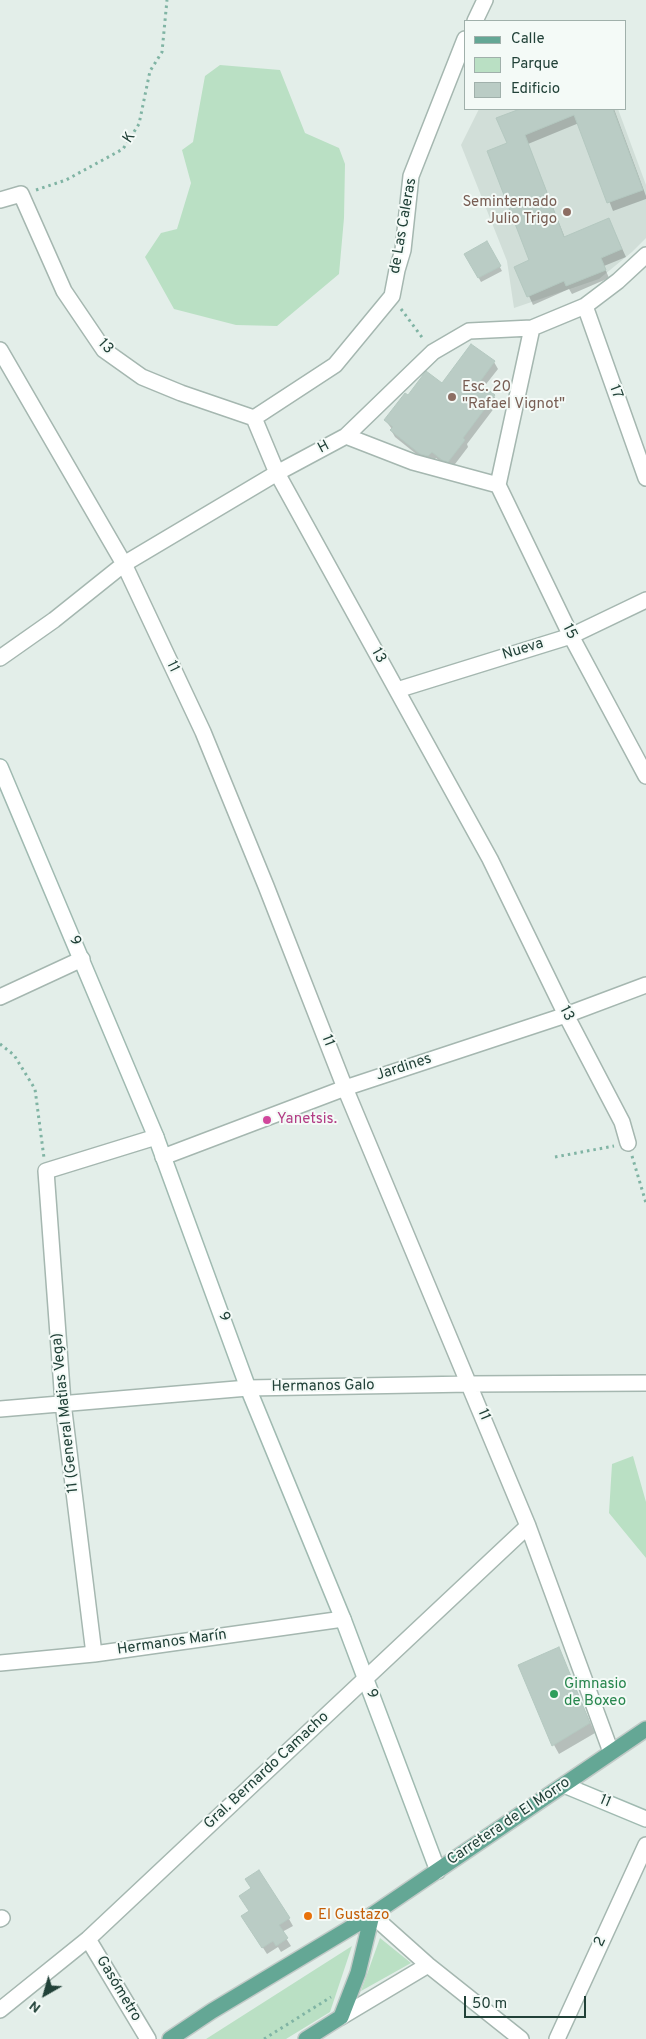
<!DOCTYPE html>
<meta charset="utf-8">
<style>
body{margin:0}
#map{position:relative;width:646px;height:2039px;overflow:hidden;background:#e3eee9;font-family:Overpass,sans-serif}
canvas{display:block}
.legend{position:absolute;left:464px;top:20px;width:162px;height:90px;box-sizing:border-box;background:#f4faf7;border:1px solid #a0b0ab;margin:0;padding:6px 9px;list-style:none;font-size:15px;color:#214138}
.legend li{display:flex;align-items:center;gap:10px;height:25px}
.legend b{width:25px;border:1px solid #a0b0ab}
.north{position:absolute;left:20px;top:1969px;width:50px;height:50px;-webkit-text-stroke:4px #f4faf7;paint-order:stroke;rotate:218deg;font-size:14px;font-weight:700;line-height:20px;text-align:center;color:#214138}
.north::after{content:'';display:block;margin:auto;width:18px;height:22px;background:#214138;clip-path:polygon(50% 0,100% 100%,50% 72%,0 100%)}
.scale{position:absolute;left:464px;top:1996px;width:122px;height:22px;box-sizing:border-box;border:2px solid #214138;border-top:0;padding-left:6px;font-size:15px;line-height:18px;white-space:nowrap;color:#214138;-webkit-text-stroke:4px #f4faf7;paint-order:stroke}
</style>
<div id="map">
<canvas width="646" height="2039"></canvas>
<ul class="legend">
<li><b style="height:6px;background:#64a795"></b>Calle</li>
<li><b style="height:14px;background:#bae0c4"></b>Parque</li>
<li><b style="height:14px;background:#baccc5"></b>Edificio</li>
</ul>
<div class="north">N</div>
<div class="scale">50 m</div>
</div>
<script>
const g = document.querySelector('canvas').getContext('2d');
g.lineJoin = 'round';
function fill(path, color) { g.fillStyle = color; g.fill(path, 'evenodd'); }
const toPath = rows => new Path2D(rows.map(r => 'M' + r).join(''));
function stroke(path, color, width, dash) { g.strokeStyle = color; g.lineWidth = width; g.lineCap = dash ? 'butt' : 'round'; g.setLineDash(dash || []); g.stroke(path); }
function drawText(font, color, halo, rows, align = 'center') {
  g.font = font + ' Overpass,sans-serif'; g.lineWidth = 4; g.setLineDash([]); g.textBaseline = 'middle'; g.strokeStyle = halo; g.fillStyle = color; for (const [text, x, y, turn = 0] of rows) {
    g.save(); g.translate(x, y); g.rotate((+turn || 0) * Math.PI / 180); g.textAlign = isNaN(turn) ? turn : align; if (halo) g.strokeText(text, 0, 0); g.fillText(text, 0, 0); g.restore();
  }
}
fill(toPath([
 [479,109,618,109,646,185,646,238,632,252,599,279,514,308,507,261,461,145]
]), '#d1ded8');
fill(toPath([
 [220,65,280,70,305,133,339,148,345,164,344,218,339,274,277,326,236,325,174,309,145,257,161,233,177,229,191,183,182,150,193,142,205,76],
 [633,1456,646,1502,646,1558,609,1513,612,1464],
 [380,1938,411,1963,361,1991],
 [352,1946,330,2012,286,2039,206,2039]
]), '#bae0c4');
fill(toPath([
 [523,109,614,109,646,196,646,199,613,211,579,123,528,144,565,238,609,220,626,257,604,266,609,278,572,294,569,289,533,305,516,267,530,261,508,144,498,119],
 [487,243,502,271,481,282,466,254],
 [494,362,498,369,483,388,494,396,498,403,467,444,468,447,452,468,447,467,436,458,432,463,425,461,395,437,391,430,392,429,385,420,409,397],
 [558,1649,595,1733,559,1754,554,1745],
 [289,1919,293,1926,282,1932,291,1946,281,1952,278,1947,267,1954,247,1923]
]), '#0003');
const building = toPath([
 [520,109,613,109,643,190,607,203,574,115,525,135,564,237,609,218,622,249,601,258,606,270,566,286,564,281,527,297,514,267,529,260,487,151,507,143,496,118,520,109],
 [487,241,501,266,478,278,464,254,487,241],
 [471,344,495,361,479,383,495,395,463,438,465,440,448,462,442,460,432,452,428,456,420,454,390,430,393,427,384,420,405,393,408,395,426,371,442,383,471,344],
 [559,1647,590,1723,552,1746,518,1665,559,1647],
 [259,1870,290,1918,279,1925,288,1938,276,1946,273,1941,262,1948,241,1916,249,1911,239,1896,251,1888,245,1879,259,1870]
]);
fill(building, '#baccc5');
stroke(building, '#b4c8c0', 1);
const street = toPath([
 [475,21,485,0],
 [0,200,21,194,64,291,104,350,142,377,181,393,254,418,277,473,490,859,566,1015,622,1122,628,1143],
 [585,306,646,478],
 [0,350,124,564,203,732,266,886,345,1088,528,1526,611,1752],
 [254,418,335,365,392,296,397,270,403,250,411,176,465,39],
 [346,436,413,462,498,485,532,328],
 [498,485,571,636,646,776],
 [0,658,54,620,124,564,277,473,346,436,433,352,469,331,532,328,585,306,618,281,646,255],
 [397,690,571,636,646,600],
 [0,997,82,959],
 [163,1157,345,1088,566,1015,646,985],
 [0,1409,248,1388,470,1384,646,1383],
 [94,1654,63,1403,46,1171,156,1137],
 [0,1663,94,1654,343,1619],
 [372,1915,428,1965,521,2039],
 [0,1919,2,1918],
 [88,1939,148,2039],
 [0,2010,88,1939,528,1526],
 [341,2017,428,1965],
 [557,2039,646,1845]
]);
const secondary = toPath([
 [0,767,156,1137,248,1388,343,1619,438,1871],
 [564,1785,646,1819]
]);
const primary = toPath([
 [170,2039,212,2011,372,1915,646,1729],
 [306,2039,341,2017,358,1973,372,1915]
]);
stroke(street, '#a5b7b0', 18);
stroke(secondary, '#a0bab1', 18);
stroke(primary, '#c1cac7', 18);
stroke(toPath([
 [36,190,66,180,123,149,139,124,150,71,162,52,167,0],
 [401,309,424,340],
 [0,1044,14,1055,35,1089,44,1158],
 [632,1156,646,1203],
 [555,1157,614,1146],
 [264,2039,331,1997]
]), '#80b4a4', 3, [2.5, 4]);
stroke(street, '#fff', 15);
stroke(secondary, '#fff', 15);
stroke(primary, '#64a795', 15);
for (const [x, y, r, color] of [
 [567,212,5,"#8d6e63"],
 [452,397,5,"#8d6e63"],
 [267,1120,5,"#d1479c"],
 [554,1694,5,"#2e9e5b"],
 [308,1916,5,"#e8710a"]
]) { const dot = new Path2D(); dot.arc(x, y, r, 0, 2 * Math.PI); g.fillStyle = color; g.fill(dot); stroke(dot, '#f4faf7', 2); }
drawText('15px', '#214138', '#f4faf7', [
 ["K",130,138,-56],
 ["de Las Caleras",404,226,-80],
 ["13",105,347,47],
 ["17",615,392,70],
 ["H",324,448,-28],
 ["15",569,632,63],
 ["Nueva",523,650,-17],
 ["13",378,656,61],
 ["11",172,667,65],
 ["9",74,941,67],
 ["13",566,1014,63],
 ["11",327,1041,69],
 ["Jardines",404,1068,-18],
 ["9",223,1317,70],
 ["Hermanos Galo",323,1387,-1],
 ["11 (General Matias Vega)",66,1413,-96],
 ["11",483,1415,68],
 ["Hermanos Marín",172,1643,-8],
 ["9",371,1694,69],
 ["Gral. Bernardo Camacho",267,1771,-43],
 ["11",605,1802,23],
 ["Carretera de El Morro",509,1822,-34],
 ["2",601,1942,-65],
 ["Gasómetro",118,1989,59]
]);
drawText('15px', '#785e54', '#f4faf7', [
 ["Seminternado",557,203],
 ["Julio Trigo",557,220],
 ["Esc. 20",462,388,"left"],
 ["\"Rafael Vignot\"",462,405,"left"]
], 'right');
drawText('15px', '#b23c85', '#f4faf7', [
 ["Yanetsis.",277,1120]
], 'left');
drawText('15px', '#27864d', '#f4faf7', [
 ["Gimnasio",564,1685],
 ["de Boxeo",564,1702]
], 'left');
drawText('15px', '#c56008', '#f4faf7', [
 ["El Gustazo",318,1916]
], 'left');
</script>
